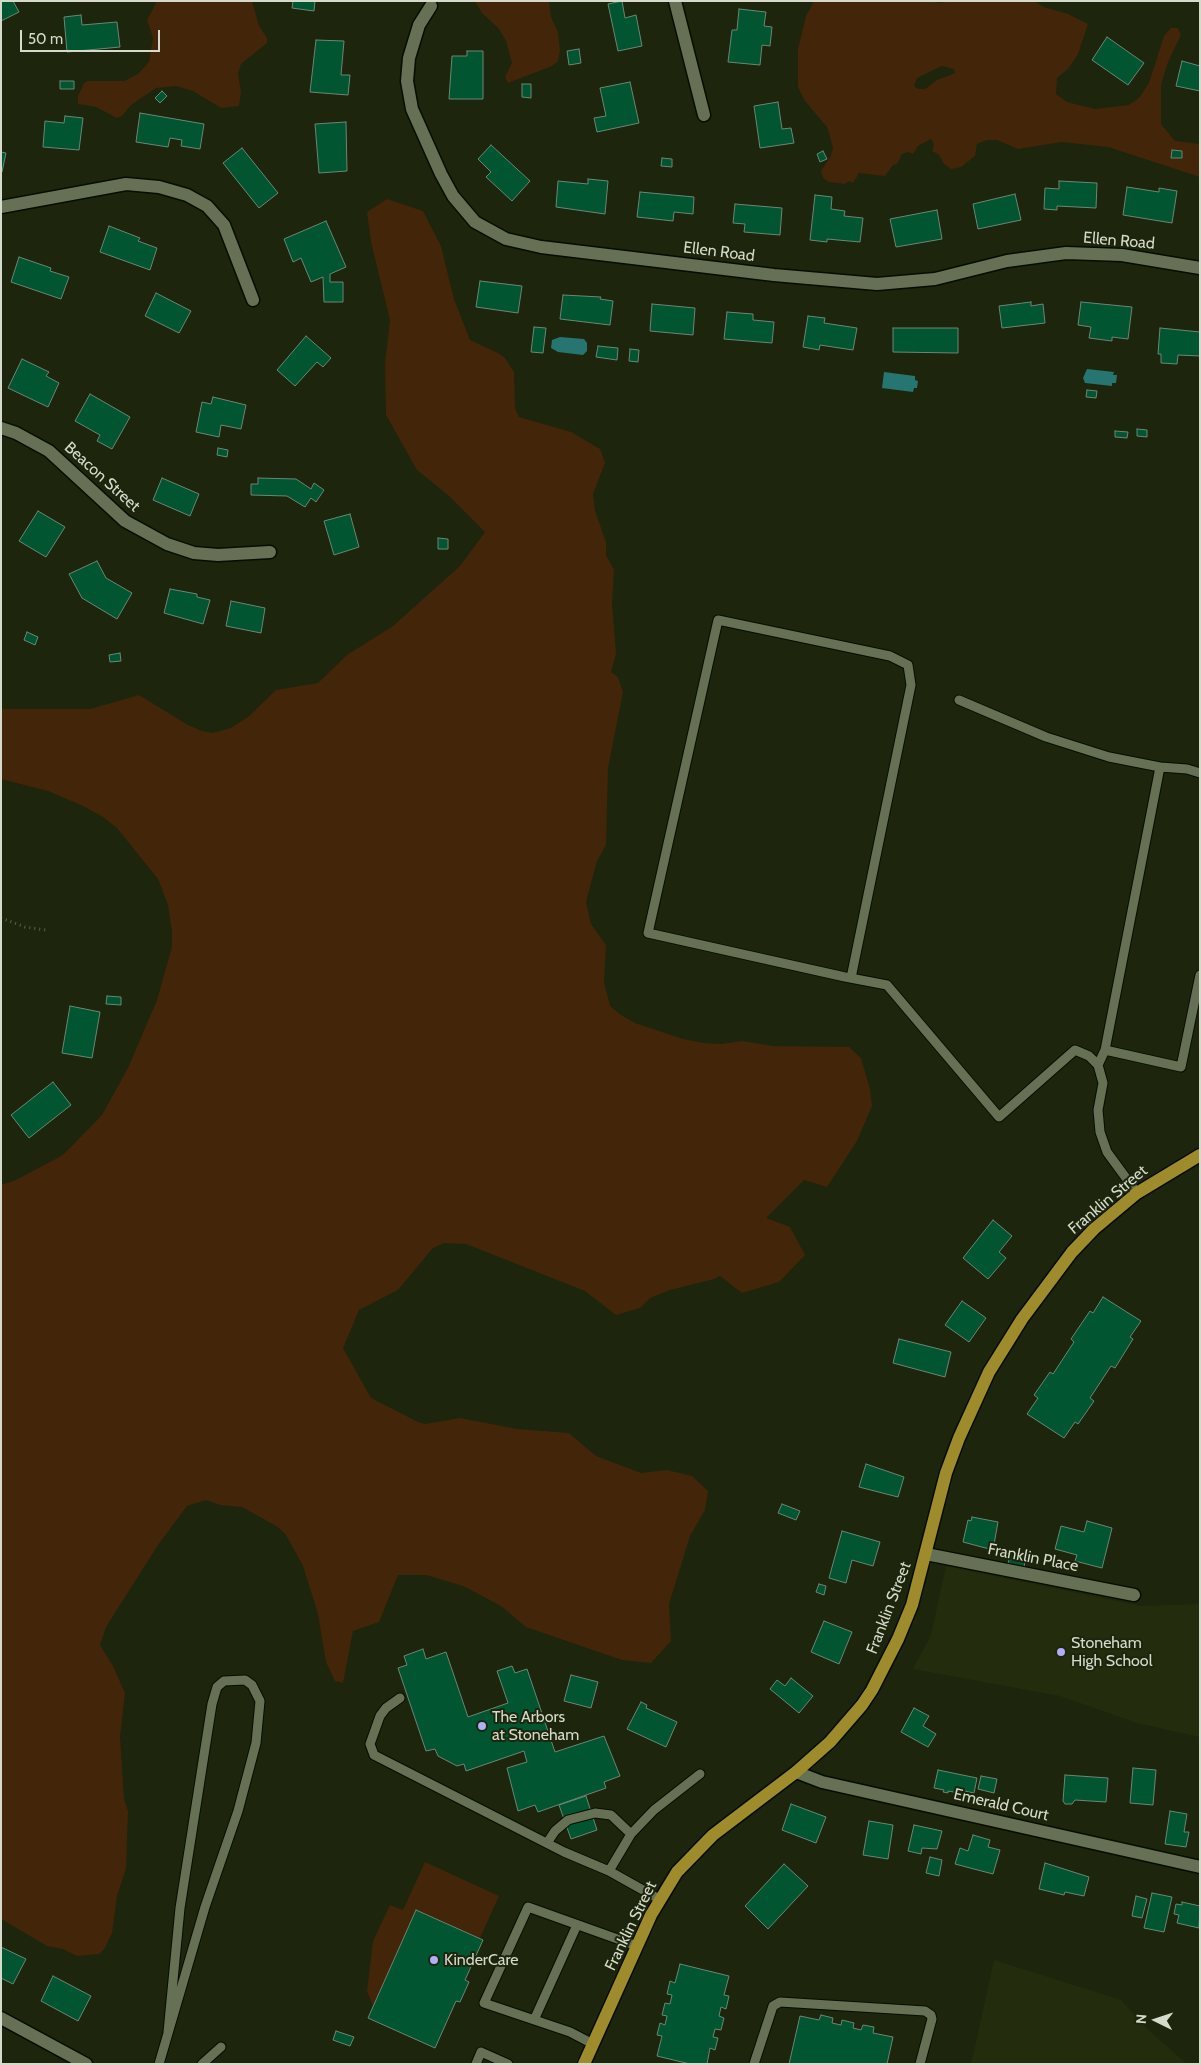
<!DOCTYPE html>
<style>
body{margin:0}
#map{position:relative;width:1201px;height:2065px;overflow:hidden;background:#1d250d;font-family:Cabin,sans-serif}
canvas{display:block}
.frame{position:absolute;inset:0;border:2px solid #d5dacb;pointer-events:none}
.north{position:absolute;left:1131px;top:1995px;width:50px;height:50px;-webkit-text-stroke:4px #1d250d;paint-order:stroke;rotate:274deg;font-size:14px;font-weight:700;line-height:20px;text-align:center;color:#d5dacb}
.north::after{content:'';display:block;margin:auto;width:18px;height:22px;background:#d5dacb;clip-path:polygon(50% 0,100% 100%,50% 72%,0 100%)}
.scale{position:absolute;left:20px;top:30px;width:140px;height:22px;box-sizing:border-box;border:2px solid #d5dacb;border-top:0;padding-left:6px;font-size:15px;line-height:18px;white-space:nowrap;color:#d5dacb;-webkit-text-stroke:4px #1d250d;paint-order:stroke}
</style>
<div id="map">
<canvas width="1201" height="2065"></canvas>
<div class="frame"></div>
<div class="north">N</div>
<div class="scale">50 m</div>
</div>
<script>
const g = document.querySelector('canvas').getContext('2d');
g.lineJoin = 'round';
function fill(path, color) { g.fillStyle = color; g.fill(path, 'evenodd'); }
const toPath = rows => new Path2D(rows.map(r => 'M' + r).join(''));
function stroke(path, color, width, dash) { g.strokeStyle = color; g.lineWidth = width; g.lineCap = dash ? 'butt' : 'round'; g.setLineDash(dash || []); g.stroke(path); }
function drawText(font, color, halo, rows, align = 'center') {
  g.font = font + ' Cabin,sans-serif'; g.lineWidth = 4; g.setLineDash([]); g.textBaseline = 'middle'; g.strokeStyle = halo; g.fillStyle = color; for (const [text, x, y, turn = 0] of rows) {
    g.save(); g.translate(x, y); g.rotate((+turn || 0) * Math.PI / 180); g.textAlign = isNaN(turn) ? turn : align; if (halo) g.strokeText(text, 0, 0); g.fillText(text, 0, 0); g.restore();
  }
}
fill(toPath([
 [946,1566,1141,1606,1200,1604,1200,1737,1137,1723,1060,1696,913,1669,931,1635],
 [994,1960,1121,2000,1147,2029,1187,2064,970,2064,973,2056]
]), '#232d0d');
fill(toPath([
 [157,1,252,1,259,26,267,38,267,43,241,64,238,74,241,91,239,106,221,108,193,91,176,86,156,88,131,105,122,116,117,118,96,107,78,104,78,96,84,83,88,81,124,81,138,74,149,62,153,38,147,20],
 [475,1,549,1,551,17,558,32,560,51,558,61,552,66,508,83,505,77,512,63,506,41,499,29,482,13],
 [814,1,929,1,940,3,951,1,1034,1,1044,7,1068,14,1088,24,1078,54,1068,69,1057,78,1056,94,1067,102,1095,109,1129,105,1139,98,1149,83,1164,36,1171,28,1178,28,1181,35,1168,62,1161,85,1161,124,1175,141,1200,144,1200,177,1108,147,1061,142,1018,149,997,140,987,140,977,144,975,156,961,167,951,169,944,164,939,155,932,151,934,144,931,139,918,146,913,154,908,152,902,154,897,164,893,165,885,176,859,173,853,183,849,181,845,184,829,182,823,178,821,171,831,156,833,147,827,127,805,101,798,87,798,49,806,16],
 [942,66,954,69,955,73,937,80,925,89,918,89,914,86,917,78],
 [387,199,423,211,441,246,454,299,470,340,498,353,505,358,514,372,515,408,519,417,571,432,600,449,605,463,593,494,595,511,606,542,606,555,614,570,612,603,616,654,611,672,618,677,623,692,608,768,606,845,597,861,586,902,591,924,606,945,604,982,610,1006,621,1015,635,1023,683,1039,704,1043,721,1044,742,1041,773,1046,849,1047,861,1058,870,1089,872,1106,857,1141,827,1187,804,1180,766,1218,790,1227,805,1255,779,1282,742,1293,720,1276,714,1279,670,1290,650,1298,640,1308,616,1315,585,1291,466,1244,444,1243,433,1248,398,1290,359,1310,343,1348,371,1398,418,1422,425,1424,460,1418,517,1429,569,1433,596,1456,641,1473,667,1470,692,1476,708,1491,705,1510,690,1536,669,1604,671,1641,651,1663,622,1660,526,1627,501,1606,463,1586,426,1575,398,1575,379,1622,353,1631,343,1683,335,1681,326,1662,318,1614,303,1566,286,1535,278,1527,242,1507,220,1505,206,1500,187,1506,158,1545,106,1627,100,1645,113,1666,125,1693,120,1737,124,1799,128,1811,126,1869,117,1896,112,1933,105,1948,99,1954,77,1956,63,1949,47,1946,1,1919,1,1185,16,1180,63,1155,102,1115,128,1068,157,1000,172,947,172,932,168,905,158,879,117,828,103,817,81,805,48,791,1,779,1,709,90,709,139,695,188,725,202,731,212,733,231,728,248,717,276,690,318,683,347,655,393,626,460,566,485,532,449,496,417,470,386,415,385,364,390,320,371,242,367,212],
 [425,1862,499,1896,480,1938,416,1910,373,2006,367,1991,373,1941,390,1905,403,1910]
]), '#432509');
fill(toPath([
 [560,337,584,339,587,343,587,351,583,355,558,352,551,348,552,340],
 [1087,369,1114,372,1113,375,1117,375,1116,383,1112,383,1112,386,1085,383,1083,378],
 [884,372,915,376,915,380,918,381,917,388,914,388,913,392,882,388]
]), '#267570');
const building = toPath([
 [1,1,13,1,19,12,1,21,1,1],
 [293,1,315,1,314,11,292,8,293,1],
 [622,1,625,18,636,15,642,46,618,51,608,4,622,1],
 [739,9,766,12,764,26,772,27,770,46,762,45,760,65,728,62,732,30,737,30,739,9],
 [81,15,82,25,117,22,120,47,67,52,64,17,81,15],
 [1107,37,1144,63,1128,85,1092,60,1107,37],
 [316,40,344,41,341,75,350,75,348,95,310,92,316,40],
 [579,49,581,63,569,65,567,51,579,49],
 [467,51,483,51,483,99,449,99,452,56,467,56,467,51],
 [1182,61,1200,66,1200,91,1176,86,1182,61],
 [60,81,74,81,74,89,60,89,60,81],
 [630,82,639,123,597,132,594,118,606,116,600,88,630,82],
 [522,84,531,84,531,98,522,97,522,84],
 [162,91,167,96,160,103,155,98,162,91],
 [778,102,782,129,791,128,794,143,760,148,754,106,778,102],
 [140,113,204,124,200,149,181,146,182,140,170,138,168,147,136,142,140,113],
 [65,116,83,118,79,150,43,147,45,121,64,123,65,116],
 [346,122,347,171,319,173,315,124,346,122],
 [491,145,530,181,512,201,486,177,491,172,478,159,491,145],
 [242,148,278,193,259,208,223,163,242,148],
 [1172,150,1182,151,1182,158,1171,158,1172,150],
 [823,151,827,159,820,162,817,154,823,151],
 [1,152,6,153,2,172,1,172,1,152],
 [662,158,672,159,672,167,661,166,662,158],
 [588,179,608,181,605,214,556,207,558,181,588,184,588,179],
 [1059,181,1097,183,1096,208,1057,206,1057,210,1044,209,1045,188,1059,189,1059,181],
 [1127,187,1159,192,1159,188,1177,191,1172,223,1123,215,1127,187],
 [640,192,694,197,693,214,674,212,673,221,637,217,640,192],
 [1015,194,1021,220,978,229,973,204,1015,194],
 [815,195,832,197,831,209,845,211,844,216,863,218,860,242,827,239,827,242,810,240,815,195],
 [735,204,782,208,780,235,744,232,745,224,733,223,735,204],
 [937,210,942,239,896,247,890,219,937,210],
 [326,221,346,267,330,274,330,282,343,282,343,302,324,302,323,277,311,282,301,258,293,262,284,239,326,221],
 [109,226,140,238,138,241,157,248,150,270,100,252,109,226],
 [19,257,51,268,50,271,69,277,61,299,11,282,19,257],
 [480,281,522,286,518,313,476,307,480,281],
 [156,293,191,311,179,333,145,316,156,293],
 [563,295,601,297,600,299,613,301,610,325,560,319,563,295],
 [1031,302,1031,306,1043,304,1045,323,1002,328,999,306,1031,302],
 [1081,302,1132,307,1128,339,1112,337,1112,341,1089,338,1091,327,1078,325,1081,302],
 [652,304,695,308,693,335,650,331,652,304],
 [727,312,753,314,753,320,774,322,772,343,724,339,727,312],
 [808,316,825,318,824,323,857,328,853,350,820,345,819,350,803,347,808,316],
 [534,327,546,328,543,353,531,352,534,327],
 [893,328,958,328,958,353,893,352,893,328],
 [1160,328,1200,332,1200,356,1178,355,1177,364,1161,363,1161,354,1158,354,1160,328],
 [306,336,331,358,323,367,317,362,295,386,277,370,306,336],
 [598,346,618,348,617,360,596,357,598,346],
 [630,349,639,350,638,362,629,361,630,349],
 [22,359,49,372,46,376,59,383,48,407,8,388,22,359],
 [1087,390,1097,391,1096,398,1086,397,1087,390],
 [90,394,130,417,112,449,97,441,100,435,75,421,90,394],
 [213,397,246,405,241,429,221,425,219,437,196,432,202,402,211,404,213,397],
 [1137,429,1147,430,1147,437,1137,436,1137,429],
 [1115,431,1128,432,1127,438,1115,437,1115,431],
 [218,448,228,450,227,457,217,455,218,448],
 [162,478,199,494,190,516,153,500,162,478],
 [258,478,296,479,311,489,314,483,324,490,316,502,311,498,305,507,287,496,251,495,251,484,258,484,258,478],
 [38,511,65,527,46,557,19,541,38,511],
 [350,514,359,547,334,555,324,521,350,514],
 [438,538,448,539,448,549,438,549,438,538],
 [97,561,106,578,132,593,117,619,82,598,69,574,97,561],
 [170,589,197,594,197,597,210,600,203,624,164,613,170,589],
 [231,601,265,608,261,633,226,626,231,601],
 [27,632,38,637,35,645,24,640,27,632],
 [120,653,121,661,110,662,109,655,120,653],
 [107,996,121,997,121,1005,106,1004,107,996],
 [70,1006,100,1012,92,1058,62,1053,70,1006],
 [53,1082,71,1105,29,1138,11,1115,53,1082],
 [993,1220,1012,1236,999,1252,1006,1258,988,1279,963,1258,993,1220],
 [1103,1297,1141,1321,1130,1337,1133,1339,1115,1368,1111,1366,1090,1398,1094,1401,1078,1424,1075,1422,1064,1438,1027,1414,1038,1398,1034,1395,1050,1372,1053,1374,1074,1342,1071,1339,1090,1311,1093,1313,1103,1297],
 [962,1301,986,1318,969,1342,945,1325,962,1301],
 [899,1339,951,1352,945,1377,893,1363,899,1339],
 [866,1464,904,1477,898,1497,859,1487,866,1464],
 [782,1504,800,1511,796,1520,778,1513,782,1504],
 [972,1517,998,1522,993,1550,963,1542,968,1520,971,1521,972,1517],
 [1087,1521,1112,1528,1102,1568,1075,1561,1077,1555,1055,1549,1061,1526,1084,1532,1087,1521],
 [842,1531,880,1542,873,1566,852,1560,846,1583,829,1578,842,1531],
 [1010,1553,1026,1556,1024,1567,1008,1564,1010,1553],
 [819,1584,826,1586,824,1595,816,1592,819,1584],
 [824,1621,852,1632,839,1664,811,1652,824,1621],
 [423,1649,426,1659,446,1652,468,1717,508,1703,497,1671,512,1666,515,1673,527,1669,555,1752,604,1736,620,1776,604,1782,606,1788,538,1812,535,1805,518,1811,507,1768,527,1762,524,1751,466,1771,464,1764,457,1766,438,1756,435,1749,426,1751,398,1668,407,1665,404,1656,423,1649],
 [571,1675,598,1682,591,1708,564,1701,571,1675],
 [791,1678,813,1696,799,1713,770,1689,777,1680,785,1686,791,1678],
 [641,1702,647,1705,646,1708,677,1722,666,1747,627,1729,641,1702],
 [914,1708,929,1716,923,1726,936,1734,928,1747,901,1732,914,1708],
 [1133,1768,1156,1770,1153,1805,1130,1803,1133,1768],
 [938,1770,977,1778,974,1793,960,1790,959,1793,948,1791,948,1793,943,1792,944,1790,934,1788,938,1770],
 [1065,1775,1108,1778,1106,1802,1075,1800,1072,1804,1065,1804,1063,1801,1065,1775],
 [981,1776,997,1779,994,1793,978,1789,981,1776],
 [586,1796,597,1830,571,1839,559,1805,586,1796],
 [791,1804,826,1817,816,1843,782,1830,791,1804],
 [1170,1811,1187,1814,1184,1832,1189,1832,1186,1847,1165,1844,1170,1811],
 [869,1821,893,1825,888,1859,863,1855,869,1821],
 [914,1825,942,1831,937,1849,922,1848,921,1854,908,1851,914,1825],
 [973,1835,990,1840,988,1847,1000,1850,993,1874,955,1864,960,1848,968,1851,973,1835],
 [930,1857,942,1860,939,1876,926,1873,930,1857],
 [1045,1863,1089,1877,1084,1896,1065,1892,1064,1895,1039,1889,1045,1863],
 [784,1864,808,1886,768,1929,745,1906,784,1864],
 [1152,1893,1172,1897,1164,1932,1144,1928,1152,1893],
 [1136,1896,1147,1899,1142,1918,1132,1916,1136,1896],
 [1182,1902,1200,1906,1199,1928,1177,1923,1179,1915,1174,1914,1176,1904,1182,1905,1182,1902],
 [416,1910,483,1940,465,1980,469,1982,460,2002,456,2001,435,2048,368,2018,416,1910],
 [1,1947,26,1959,13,1984,1,1978,1,1947],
 [680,1964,729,1976,724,1995,729,1996,726,2009,721,2007,719,2016,724,2018,721,2030,715,2029,713,2037,718,2038,715,2050,710,2048,707,2064,690,2064,657,2056,662,2036,657,2035,660,2023,665,2025,667,2016,662,2015,665,2003,670,2004,672,1995,667,1994,670,1981,675,1983,680,1964],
 [53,1976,91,1996,78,2021,41,2001,53,1976],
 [821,2015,833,2018,832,2023,841,2025,842,2020,854,2023,853,2028,861,2030,863,2025,874,2027,873,2033,893,2037,887,2064,789,2064,800,2016,819,2020,821,2015],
 [336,2031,354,2037,350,2046,333,2040,336,2031]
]);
fill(building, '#015530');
stroke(building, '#6b8775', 1);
const service = toPath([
 [959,700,1046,737,1109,757,1160,767,1105,1050,1098,1065],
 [1160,767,1187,769,1200,773],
 [851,978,911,685,908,665,890,656,718,620,648,933,845,977,887,985,999,1117,1075,1050,1089,1056,1098,1065,1103,1083,1098,1110,1100,1132,1107,1152,1137,1193],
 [1105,1050,1181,1067,1200,975],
 [400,1698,386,1708,380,1716,370,1744,374,1755,564,1852,609,1871,659,1899],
 [631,1834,654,1810,700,1774],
 [547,1843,555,1831,568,1820,595,1813,611,1815,631,1834,609,1871],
 [534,2020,577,1925],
 [593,2044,570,2032,484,2003,528,1907,637,1946],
 [159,2064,205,1907,238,1811,256,1743,260,1701,252,1685,245,1680,224,1681,217,1687,212,1704,180,1908,168,2032],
 [202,2064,221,2047],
 [476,2064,481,2052,508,2064],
 [754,2064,773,2006,780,2002,925,2011,931,2015,932,2019,920,2064]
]);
const minor = toPath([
 [675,1,704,115],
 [431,6,419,25,409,58,407,81,412,109,441,174,453,196,475,222,506,239,541,247,774,275,877,284,935,279,1007,261,1066,253,1122,255,1200,268],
 [1,207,126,184,159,187,187,195,207,206,224,225,253,300],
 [1,428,16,433,49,451,125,521,167,544,194,553,218,555,270,552],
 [926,1554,1134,1595],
 [796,1772,822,1782,1200,1867],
 [1,2018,86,2064]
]);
const primary = toPath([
 [584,2064,651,1915,677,1872,713,1835,796,1772,830,1742,862,1705,872,1690,898,1639,912,1605,946,1473,959,1438,989,1372,1022,1319,1072,1252,1094,1229,1137,1193,1200,1155]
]);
stroke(service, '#070d00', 11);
stroke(minor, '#070d00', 15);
stroke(primary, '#070d00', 15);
stroke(toPath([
 [1,918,25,927,46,930]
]), '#5b624d', 3, [1, 4]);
stroke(service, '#667055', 9);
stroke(minor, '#667055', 12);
stroke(primary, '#9d8b2c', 12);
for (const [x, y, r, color] of [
 [1061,1652,5,"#b2adf9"],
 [482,1726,5,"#b2adf9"],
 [434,1960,5,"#b2adf9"]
]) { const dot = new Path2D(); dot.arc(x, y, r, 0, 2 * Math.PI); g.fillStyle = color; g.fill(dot); stroke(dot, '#1d250d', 2); }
drawText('16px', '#d5dacb', '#1d250d', [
 ["Ellen Road",1119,241,5],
 ["Ellen Road",719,252,7],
 ["Beacon Street",102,477,42],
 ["Franklin Street",1108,1200,-40],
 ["Franklin Place",1033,1558,11],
 ["Franklin Street",889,1608,-69],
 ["Emerald Court",1001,1805,13],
 ["Franklin Street",631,1926,-64]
]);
drawText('16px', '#d5dacb', '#1d250d', [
 ["Stoneham",1071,1643],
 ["High School",1071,1661],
 ["The Arbors",492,1717],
 ["at Stoneham",492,1735],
 ["KinderCare",444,1960]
], 'left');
</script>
